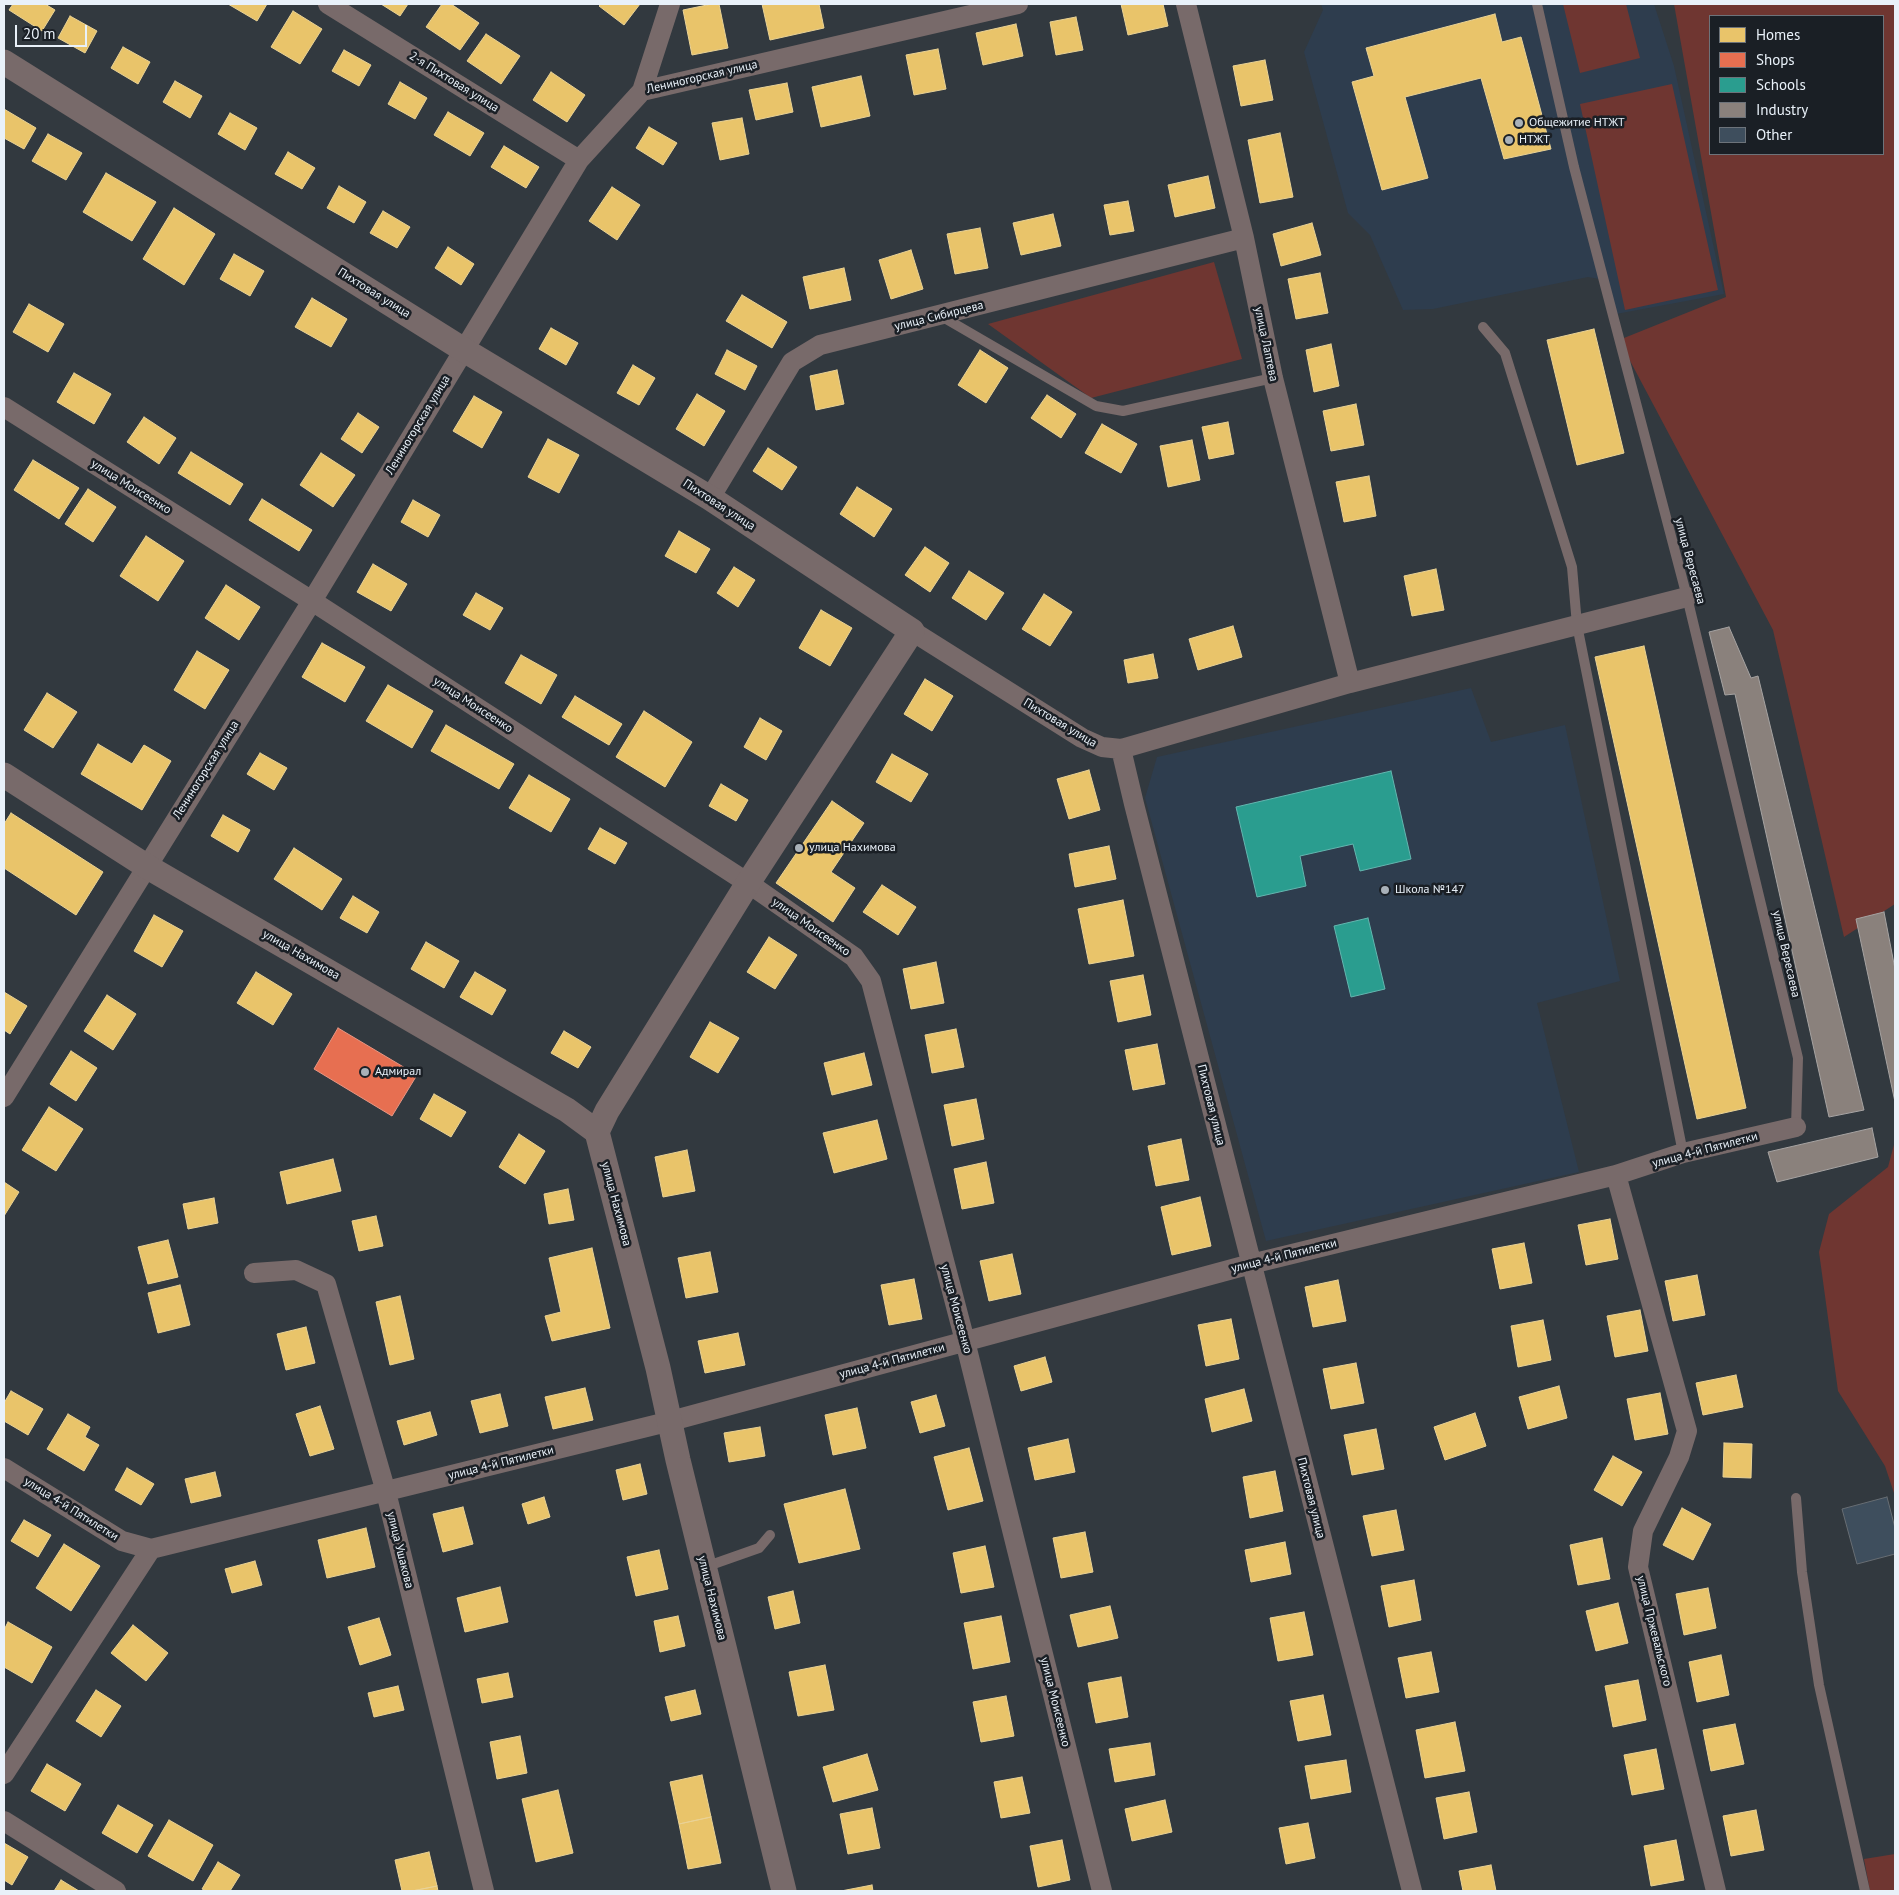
<!DOCTYPE html>
<meta charset="utf-8">
<style>
body{margin:0}
#map{position:relative;width:1899px;height:1895px;overflow:hidden;background:#32393f;font-family:"PT Sans",sans-serif}
canvas{display:block}
.frame{position:absolute;inset:0;border:5px solid #e9f1f9;pointer-events:none}
.legend{position:absolute;left:1709px;top:15px;width:175px;height:140px;box-sizing:border-box;background:#1a1f25;border:1px solid #6d737a;margin:0;padding:6px 9px;list-style:none;font-size:15px;color:#e9f1f9}
.legend li{display:flex;align-items:center;gap:10px;height:25px}
.legend b{width:25px;border:1px solid #6d737a}
.scale{position:absolute;left:15px;top:25px;width:72px;height:22px;box-sizing:border-box;border:2px solid #e9f1f9;border-top:0;padding-left:6px;font-size:15px;line-height:18px;white-space:nowrap;color:#e9f1f9;-webkit-text-stroke:4px #1a1f25;paint-order:stroke}
</style>
<div id="map">
<canvas width="1899" height="1895"></canvas>
<div class="frame"></div>
<ul class="legend">
<li><b style="height:14px;background:#e9c46a"></b>Homes</li>
<li><b style="height:14px;background:#e76f51"></b>Shops</li>
<li><b style="height:14px;background:#2a9d8f"></b>Schools</li>
<li><b style="height:14px;background:#8a817c"></b>Industry</li>
<li><b style="height:14px;background:#3e4e5d"></b>Other</li>
</ul>
<div class="scale">20 m</div>
</div>
<script>
const g = document.querySelector('canvas').getContext('2d');
g.lineJoin = 'round';
function fill(path, color) { g.fillStyle = color; g.fill(path, 'evenodd'); }
const toPath = rows => new Path2D(rows.map(r => 'M' + r).join(''));
function stroke(path, color, width, dash) { g.strokeStyle = color; g.lineWidth = width; g.lineCap = dash ? 'butt' : 'round'; g.setLineDash(dash || []); g.stroke(path); }
function drawText(font, color, halo, rows, align = 'center') {
  g.font = font + ' "PT Sans",sans-serif'; g.lineWidth = 5; g.setLineDash([]); g.textBaseline = 'middle'; g.strokeStyle = halo; g.fillStyle = color; for (const [text, x, y, turn = 0] of rows) {
    g.save(); g.translate(x, y); g.rotate((+turn || 0) * Math.PI / 180); g.textAlign = isNaN(turn) ? turn : align; if (halo) g.strokeText(text, 0, 0); g.fillText(text, 0, 0); g.restore();
  }
}
fill(toPath([
 [1321,4,1654,4,1674,66,1724,294,1616,314,1605,280,1588,277,1433,309,1403,310,1370,235,1348,213,1304,52,1323,10],
 [1471,688,1491,742,1565,725,1620,981,1537,1003,1579,1172,1266,1241,1145,798,1157,757]
]), '#2e3d4e');
fill(toPath([
 [1563,4,1626,4,1640,58,1580,73],
 [1674,4,1895,4,1895,904,1844,937,1773,630,1619,340,1726,297],
 [1710,16,1883,16,1883,154,1710,154],
 [1672,84,1718,290,1625,310,1580,104],
 [1214,262,1242,359,1091,398,988,324],
 [1895,1141,1895,1496,1885,1466,1838,1391,1819,1252,1829,1214,1888,1167],
 [1895,1854,1895,1891,1870,1891,1864,1859]
]), '#6f3631');
const homes = toPath([
 [13,4,45,4,55,10,42,31,9,10,13,4],
 [228,4,267,4,257,21,228,4],
 [381,4,408,4,400,16,381,4],
 [442,4,451,4,479,23,460,50,426,27,442,4],
 [601,4,640,4,624,25,599,6,601,4],
 [712,4,719,4,728,48,692,55,683,10,712,4],
 [762,4,819,4,824,28,770,40,762,4],
 [1121,4,1163,4,1168,26,1128,35,1121,4],
 [293,11,322,29,300,64,271,47,293,11],
 [1495,14,1502,42,1521,37,1551,149,1504,159,1481,78,1405,97,1428,178,1382,190,1352,82,1374,76,1366,48,1495,14],
 [70,16,97,31,85,53,58,38,70,16],
 [1076,17,1083,50,1056,55,1050,22,1076,17],
 [1016,24,1023,56,983,65,976,33,1016,24],
 [486,34,520,56,501,84,467,61,486,34],
 [123,47,150,62,138,84,111,68,123,47],
 [938,49,946,89,914,95,906,55,938,49],
 [344,50,371,65,359,86,332,71,344,50],
 [1265,60,1273,100,1241,106,1233,66,1265,60],
 [551,72,585,95,567,122,533,100,551,72],
 [861,76,870,116,821,127,812,87,861,76],
 [175,81,202,96,190,118,163,102,175,81],
 [400,82,427,98,415,119,388,104,400,82],
 [787,83,793,112,756,120,749,90,787,83],
 [4,109,36,128,24,149,4,138,4,109],
 [448,112,484,133,470,156,434,135,448,112],
 [230,113,257,128,245,150,218,134,230,113],
 [742,118,749,154,720,160,712,123,742,118],
 [649,127,677,143,663,165,636,148,649,127],
 [1280,133,1293,197,1260,203,1248,140,1280,133],
 [48,134,82,153,66,180,32,161,48,134],
 [504,146,539,167,526,188,491,167,504,146],
 [288,152,315,168,302,189,275,174,288,152],
 [106,173,156,202,132,241,83,212,106,173],
 [1208,176,1215,208,1175,217,1168,185,1208,176],
 [339,186,366,202,354,223,327,208,339,186],
 [612,187,640,205,617,240,589,221,612,187],
 [1128,201,1134,231,1110,235,1104,205,1128,201],
 [174,208,215,234,184,285,143,259,174,208],
 [383,211,410,227,397,248,370,233,383,211],
 [1053,214,1061,246,1021,255,1013,223,1053,214],
 [1312,223,1321,255,1281,266,1273,234,1312,223],
 [980,228,988,268,955,274,947,234,980,228],
 [448,247,474,264,461,285,435,268,448,247],
 [911,250,923,289,891,299,879,260,911,250],
 [234,254,264,271,250,296,220,279,234,254],
 [844,268,851,300,810,309,803,277,844,268],
 [1320,273,1328,313,1296,319,1288,279,1320,273],
 [742,295,787,322,772,348,726,321,742,295],
 [312,298,347,319,331,347,295,327,312,298],
 [29,304,64,324,48,352,13,332,29,304],
 [551,328,578,343,566,365,539,349,551,328],
 [1594,329,1624,453,1577,465,1547,340,1594,329],
 [1331,344,1339,386,1314,392,1306,350,1331,344],
 [727,350,757,366,745,390,715,374,727,350],
 [980,350,1008,368,986,403,958,385,980,350],
 [633,365,655,378,639,405,617,393,633,365],
 [837,370,844,404,816,410,810,376,837,370],
 [74,373,111,394,94,424,57,402,74,373],
 [697,394,725,411,704,446,676,429,697,394],
 [1047,395,1076,414,1061,438,1031,418,1047,395],
 [474,396,502,412,482,448,453,431,474,396],
 [1356,404,1364,445,1331,451,1323,411,1356,404],
 [358,413,379,427,362,453,341,439,358,413],
 [144,417,176,438,159,464,127,442,144,417],
 [1228,422,1234,454,1209,459,1202,427,1228,422],
 [1102,424,1137,444,1121,473,1085,453,1102,424],
 [548,439,579,455,559,493,528,477,548,439],
 [1192,440,1200,480,1168,487,1160,446,1192,440],
 [768,448,797,467,782,490,753,471,768,448],
 [191,452,243,484,230,505,178,473,191,452],
 [321,453,355,475,333,507,300,485,321,453],
 [33,460,79,488,59,519,14,490,33,460],
 [1369,476,1376,516,1344,522,1336,482,1369,476],
 [857,487,892,509,874,537,840,514,857,487],
 [88,489,116,507,93,542,65,524,88,489],
 [262,499,312,530,299,551,249,520,262,499],
 [413,500,440,515,428,537,401,522,413,500],
 [679,531,710,549,696,573,665,556,679,531],
 [146,536,184,561,158,601,120,576,146,536],
 [925,547,949,563,930,592,905,575,925,547],
 [373,564,407,584,391,611,357,592,373,564],
 [734,567,755,580,738,607,717,593,734,567],
 [1436,569,1444,610,1412,616,1404,576,1436,569],
 [969,571,1004,593,986,620,952,598,969,571],
 [226,585,260,607,239,640,205,618,226,585],
 [476,593,503,608,490,630,463,615,476,593],
 [1044,594,1072,612,1050,646,1022,629,1044,594],
 [821,610,852,628,830,666,799,648,821,610],
 [1233,626,1242,657,1198,670,1189,639,1233,626],
 [322,643,365,667,345,702,302,677,322,643],
 [1644,646,1746,1108,1697,1119,1595,657,1644,646],
 [197,651,229,670,205,709,174,690,197,651],
 [1153,654,1158,678,1128,683,1124,660,1153,654],
 [521,655,557,675,541,704,505,683,521,655],
 [925,679,953,696,932,731,904,714,925,679],
 [388,685,433,711,412,748,366,721,388,685],
 [47,693,77,712,53,748,24,730,47,693],
 [575,696,622,724,609,745,562,717,575,696],
 [644,711,692,742,665,787,616,757,644,711],
 [760,718,782,731,766,760,744,747,760,718],
 [446,725,514,764,499,789,431,751,446,725],
 [98,744,132,764,144,745,171,761,142,810,81,774,98,744],
 [260,753,287,768,274,790,247,774,260,753],
 [892,754,928,774,911,802,876,782,892,754],
 [1089,770,1100,810,1069,819,1057,779,1089,770],
 [529,775,570,799,551,832,509,808,529,775],
 [721,784,748,800,736,821,709,806,721,784],
 [832,801,864,823,831,872,855,888,833,922,776,883,832,801],
 [11,813,103,872,76,915,4,868,4,824,11,813],
 [223,815,250,830,238,852,211,836,223,815],
 [600,828,627,843,615,864,588,849,600,828],
 [1109,846,1116,879,1075,887,1069,854,1109,846],
 [294,848,342,879,322,910,274,879,294,848],
 [882,885,916,907,898,935,863,912,882,885],
 [353,896,379,912,367,933,340,918,353,896],
 [1123,900,1134,956,1089,964,1078,909,1123,900],
 [154,915,183,931,162,967,134,951,154,915],
 [769,937,797,955,775,989,747,972,769,937],
 [426,942,459,961,444,988,411,969,426,942],
 [936,962,944,1003,911,1009,903,969,936,962],
 [256,972,292,994,273,1025,237,1003,256,972],
 [475,972,506,990,492,1015,460,997,475,972],
 [1143,975,1151,1015,1118,1022,1110,981,1143,975],
 [4,992,27,1006,10,1034,4,1030,4,992],
 [107,995,136,1014,113,1050,84,1031,107,995],
 [710,1022,739,1038,718,1073,690,1057,710,1022],
 [956,1029,964,1067,932,1073,925,1035,956,1029],
 [564,1031,591,1047,578,1068,551,1053,564,1031],
 [1157,1044,1165,1084,1133,1090,1125,1050,1157,1044],
 [71,1051,97,1068,76,1101,50,1084,71,1051],
 [864,1053,872,1085,832,1095,824,1063,864,1053],
 [434,1094,466,1112,451,1137,420,1119,434,1094],
 [976,1099,984,1139,952,1146,944,1105,976,1099],
 [49,1107,83,1129,56,1171,22,1150,49,1107],
 [877,1120,887,1159,834,1173,823,1133,877,1120],
 [519,1134,545,1151,525,1184,499,1167,519,1134],
 [1181,1139,1189,1180,1156,1186,1148,1146,1181,1139],
 [687,1150,695,1191,663,1197,655,1157,687,1150],
 [333,1159,341,1191,287,1204,280,1172,333,1159],
 [986,1162,994,1203,962,1209,954,1169,986,1162],
 [4,1182,19,1192,4,1216,4,1182],
 [568,1189,574,1220,549,1224,544,1194,568,1189],
 [1200,1197,1211,1246,1172,1255,1161,1207,1200,1197],
 [214,1198,218,1223,188,1229,183,1204,214,1198],
 [376,1216,383,1246,359,1251,352,1221,376,1216],
 [1610,1219,1618,1259,1586,1265,1578,1225,1610,1219],
 [168,1240,178,1277,148,1284,138,1247,168,1240],
 [1524,1243,1532,1283,1500,1289,1492,1249,1524,1243],
 [592,1248,610,1328,552,1341,545,1316,561,1312,549,1258,592,1248],
 [710,1252,718,1292,686,1298,678,1258,710,1252],
 [1012,1254,1021,1294,989,1301,980,1261,1012,1254],
 [1697,1275,1705,1315,1673,1321,1665,1281,1697,1275],
 [914,1279,922,1319,889,1325,881,1285,914,1279],
 [1338,1280,1346,1321,1313,1327,1305,1287,1338,1280],
 [180,1285,190,1325,158,1333,148,1293,180,1285],
 [400,1296,414,1359,390,1365,376,1302,400,1296],
 [1640,1310,1648,1351,1615,1357,1607,1316,1640,1310],
 [1231,1319,1239,1359,1206,1366,1198,1325,1231,1319],
 [1543,1320,1551,1360,1518,1367,1511,1326,1543,1320],
 [306,1327,315,1363,286,1370,277,1334,306,1327],
 [738,1333,745,1365,705,1373,698,1341,738,1333],
 [1045,1357,1052,1382,1021,1391,1014,1366,1045,1357],
 [1356,1363,1364,1403,1331,1409,1323,1369,1356,1363],
 [1736,1375,1743,1407,1703,1415,1696,1383,1736,1375],
 [1559,1386,1567,1418,1528,1429,1519,1397,1559,1386],
 [585,1388,593,1420,553,1429,545,1397,585,1388],
 [1244,1389,1252,1421,1212,1432,1205,1399,1244,1389],
 [11,1391,43,1409,28,1435,4,1421,4,1403,11,1391],
 [1660,1393,1668,1434,1635,1440,1627,1399,1660,1393],
 [500,1394,508,1426,480,1433,471,1401,500,1394],
 [936,1395,945,1426,920,1433,911,1402,936,1395],
 [320,1406,334,1449,310,1456,296,1414,320,1406],
 [857,1408,866,1448,833,1455,825,1415,857,1408],
 [430,1412,437,1435,404,1445,397,1421,430,1412],
 [1475,1413,1486,1446,1445,1460,1434,1427,1475,1413],
 [68,1414,90,1427,85,1437,99,1445,84,1471,47,1449,68,1414],
 [760,1427,765,1456,729,1462,724,1433,760,1427],
 [1376,1429,1384,1469,1352,1475,1344,1435,1376,1429],
 [1068,1439,1075,1472,1035,1480,1028,1448,1068,1439],
 [1724,1443,1752,1444,1751,1478,1723,1477,1724,1443],
 [969,1448,983,1501,948,1510,934,1457,969,1448],
 [1613,1456,1642,1472,1622,1506,1594,1490,1613,1456],
 [640,1464,647,1494,623,1500,616,1470,640,1464],
 [127,1468,154,1484,141,1505,115,1490,127,1468],
 [1275,1471,1283,1511,1250,1518,1243,1477,1275,1471],
 [215,1472,221,1496,191,1503,185,1479,215,1472],
 [845,1489,860,1549,799,1563,784,1504,845,1489],
 [544,1497,550,1517,528,1524,522,1504,544,1497],
 [463,1507,473,1544,443,1552,433,1514,463,1507],
 [1682,1508,1711,1524,1693,1560,1663,1545,1682,1508],
 [1396,1510,1404,1550,1372,1556,1363,1516,1396,1510],
 [24,1520,51,1535,38,1557,11,1541,24,1520],
 [366,1528,375,1567,327,1578,318,1540,366,1528],
 [1085,1532,1093,1572,1061,1578,1053,1538,1085,1532],
 [1602,1538,1610,1579,1578,1585,1570,1545,1602,1538],
 [1285,1542,1291,1574,1251,1582,1245,1550,1285,1542],
 [64,1544,100,1566,71,1611,36,1588,64,1544],
 [985,1546,994,1587,961,1593,953,1553,985,1546],
 [659,1550,668,1589,636,1596,627,1557,659,1550],
 [255,1561,262,1585,232,1593,225,1569,255,1561],
 [1414,1580,1421,1620,1389,1627,1381,1586,1414,1580],
 [500,1587,508,1622,465,1632,457,1598,500,1587],
 [1708,1588,1716,1628,1684,1635,1676,1594,1708,1588],
 [793,1591,800,1623,775,1629,768,1597,793,1591],
 [1618,1603,1628,1643,1596,1651,1586,1611,1618,1603],
 [1110,1606,1118,1638,1078,1647,1070,1615,1110,1606],
 [1304,1612,1313,1655,1278,1661,1270,1618,1304,1612],
 [678,1616,685,1646,660,1652,654,1621,678,1616],
 [1001,1616,1010,1662,973,1669,964,1623,1001,1616],
 [379,1618,391,1655,360,1665,348,1627,379,1618],
 [8,1622,52,1647,32,1683,4,1667,4,1630,8,1622],
 [133,1625,168,1653,146,1681,111,1653,133,1625],
 [1431,1652,1439,1692,1406,1698,1398,1658,1431,1652],
 [1721,1655,1729,1695,1697,1702,1689,1662,1721,1655],
 [825,1665,834,1710,798,1716,789,1672,825,1665],
 [508,1673,513,1697,482,1703,477,1679,508,1673],
 [1121,1677,1128,1717,1096,1723,1088,1683,1121,1677],
 [1638,1680,1646,1720,1613,1727,1605,1686,1638,1680],
 [398,1686,404,1710,374,1717,368,1693,398,1686],
 [96,1690,121,1706,101,1737,76,1721,96,1690],
 [695,1690,701,1714,671,1721,665,1697,695,1690],
 [1323,1695,1331,1735,1298,1741,1290,1701,1323,1695],
 [1006,1696,1014,1736,981,1742,973,1702,1006,1696],
 [1455,1722,1465,1771,1425,1778,1416,1730,1455,1722],
 [1735,1724,1744,1764,1711,1771,1703,1730,1735,1724],
 [520,1736,527,1773,497,1779,490,1742,520,1736],
 [1150,1743,1155,1775,1115,1782,1109,1749,1150,1743],
 [1656,1749,1664,1789,1632,1795,1624,1755,1656,1749],
 [867,1754,878,1790,833,1802,823,1767,867,1754],
 [1346,1760,1351,1792,1311,1799,1305,1766,1346,1760],
 [47,1764,81,1784,65,1811,31,1791,47,1764],
 [702,1775,711,1817,679,1824,670,1782,702,1775],
 [1022,1777,1030,1813,1001,1818,994,1782,1022,1777],
 [558,1790,573,1853,536,1862,522,1799,558,1790],
 [1469,1792,1477,1832,1444,1839,1436,1798,1469,1792],
 [1165,1800,1172,1832,1132,1841,1125,1809,1165,1800],
 [118,1805,153,1825,137,1853,102,1833,118,1805],
 [872,1808,880,1848,848,1854,840,1814,872,1808],
 [1756,1810,1764,1850,1731,1856,1723,1816,1756,1810],
 [711,1817,721,1863,688,1869,679,1824,711,1817],
 [169,1820,213,1845,193,1881,148,1856,169,1820],
 [1308,1823,1315,1858,1286,1864,1279,1828,1308,1823],
 [1062,1840,1070,1880,1038,1887,1030,1846,1062,1840],
 [1676,1840,1684,1880,1651,1886,1644,1846,1676,1840],
 [4,1843,28,1857,12,1885,4,1880,4,1843],
 [429,1852,437,1886,412,1891,402,1891,395,1860,429,1852],
 [218,1862,240,1875,230,1891,207,1891,202,1889,218,1862],
 [1491,1865,1496,1891,1463,1891,1459,1871,1491,1865],
 [61,1880,79,1891,54,1891,61,1880],
 [872,1885,873,1891,841,1891,872,1885],
 [437,1886,438,1891,412,1891,437,1886]
]);
fill(homes, '#e9c46a');
stroke(homes, '#e9d295', 1);
const shops = toPath([
 [338,1028,417,1075,392,1116,314,1069,338,1028]
]);
fill(shops, '#e76f51');
stroke(shops, '#e89683', 1);
const schools = toPath([
 [1391,771,1411,859,1360,871,1353,844,1300,856,1306,886,1257,897,1236,807,1391,771],
 [1368,918,1385,989,1351,997,1334,926,1368,918]
]);
fill(schools, '#2a9d8f');
stroke(schools, '#63b6af', 1);
const industry = toPath([
 [1729,627,1751,678,1758,676,1864,1110,1829,1117,1735,694,1725,695,1709,632,1729,627],
 [1884,912,1895,969,1895,1102,1856,919,1884,912],
 [1872,1128,1878,1157,1777,1182,1768,1152,1872,1128]
]);
fill(industry, '#8a817c');
stroke(industry, '#a6a3a2', 1);
const building = toPath([
 [1887,1497,1895,1528,1895,1554,1857,1564,1842,1509,1887,1497]
]);
fill(building, '#3e4e5d');
stroke(building, '#676d73', 1);
stroke(toPath([
 [1537,4,1574,167,1687,597,1798,1058,1796,1127],
 [941,316,1096,406,1123,411,1273,378],
 [1483,327,1505,353,1572,567,1577,625,1683,1153],
 [1796,1498,1802,1572,1819,1685,1865,1891],
 [705,1567,759,1548,770,1535]
]), '#786a6a', 10);
stroke(toPath([
 [328,4,579,160],
 [1186,4,1244,238,1273,378,1350,683],
 [642,91,670,4],
 [4,407,312,601,748,883,854,957,871,981,965,1341,1102,1891],
 [710,498,792,362,820,345,1244,238],
 [912,631,1082,738,1102,747,1121,749,1134,804,1412,1891],
 [1121,749,1350,683,1687,597],
 [4,1097,312,601,579,160,642,91,1018,4],
 [1616,1175,1687,1431,1679,1457,1643,1531,1638,1567,1716,1891],
 [254,1273,296,1270,326,1284,386,1492,484,1891],
 [4,1468,122,1541,151,1549,671,1421,1251,1264,1616,1175,1683,1153,1796,1127],
 [4,1774,151,1549],
 [4,1821,116,1891]
]), '#786a6a', 20);
stroke(toPath([
 [4,62,464,350,710,498,912,631,748,883,607,1111,597,1132],
 [4,775,146,866,567,1110,597,1132,658,1368,678,1460,784,1891]
]), '#786a6a', 25);
for (const [x, y, r, color] of [
 [1519,123,5,"#a9b1b8"],
 [1509,140,5,"#a9b1b8"],
 [799,848,5,"#a9b1b8"],
 [1385,890,5,"#a9b1b8"],
 [365,1072,5,"#a9b1b8"]
]) { const dot = new Path2D(); dot.arc(x, y, r, 0, 2 * Math.PI); g.fillStyle = color; g.fill(dot); stroke(dot, '#1a1f25', 2); }
drawText('12px', '#e9f1f9', '#1a1f25', [
 ["Лениногорская улица",702,77,-13],
 ["2-я Пихтовая улица",454,82,32],
 ["Пихтовая улица",374,293,32],
 ["улица Сибирцева",939,316,-14],
 ["улица Лаптева",1266,344,78],
 ["Лениногорская улица",418,425,-59],
 ["улица Моисеенко",131,487,32],
 ["Пихтовая улица",719,505,33],
 ["улица Вересаева",1690,561,75],
 ["улица Моисеенко",473,705,33],
 ["Пихтовая улица",1060,723,31],
 ["Лениногорская улица",206,770,-58],
 ["улица Моисеенко",811,927,35],
 ["улица Вересаева",1786,954,77],
 ["улица Нахимова",301,955,30],
 ["Пихтовая улица",1211,1105,76],
 ["улица 4-й Пятилетки",1705,1150,-15],
 ["улица Нахимова",616,1204,75],
 ["улица 4-й Пятилетки",1284,1256,-14],
 ["улица Моисеенко",956,1309,75],
 ["улица 4-й Пятилетки",892,1361,-15],
 ["улица 4-й Пятилетки",501,1463,-14],
 ["Пихтовая улица",1311,1498,76],
 ["улица 4-й Пятилетки",71,1509,32],
 ["улица Ушакова",400,1550,76],
 ["улица Нахимова",712,1598,76],
 ["улица Пржевальского",1654,1631,76],
 ["улица Моисеенко",1055,1702,76]
]);
drawText('12px', '#e9f1f9', '#1a1f25', [
 ["Общежитие НТЖТ",1529,123],
 ["НТЖТ",1519,140],
 ["улица Нахимова",809,848],
 ["Школа №147",1395,890],
 ["Адмирал",375,1072]
], 'left');
</script>
